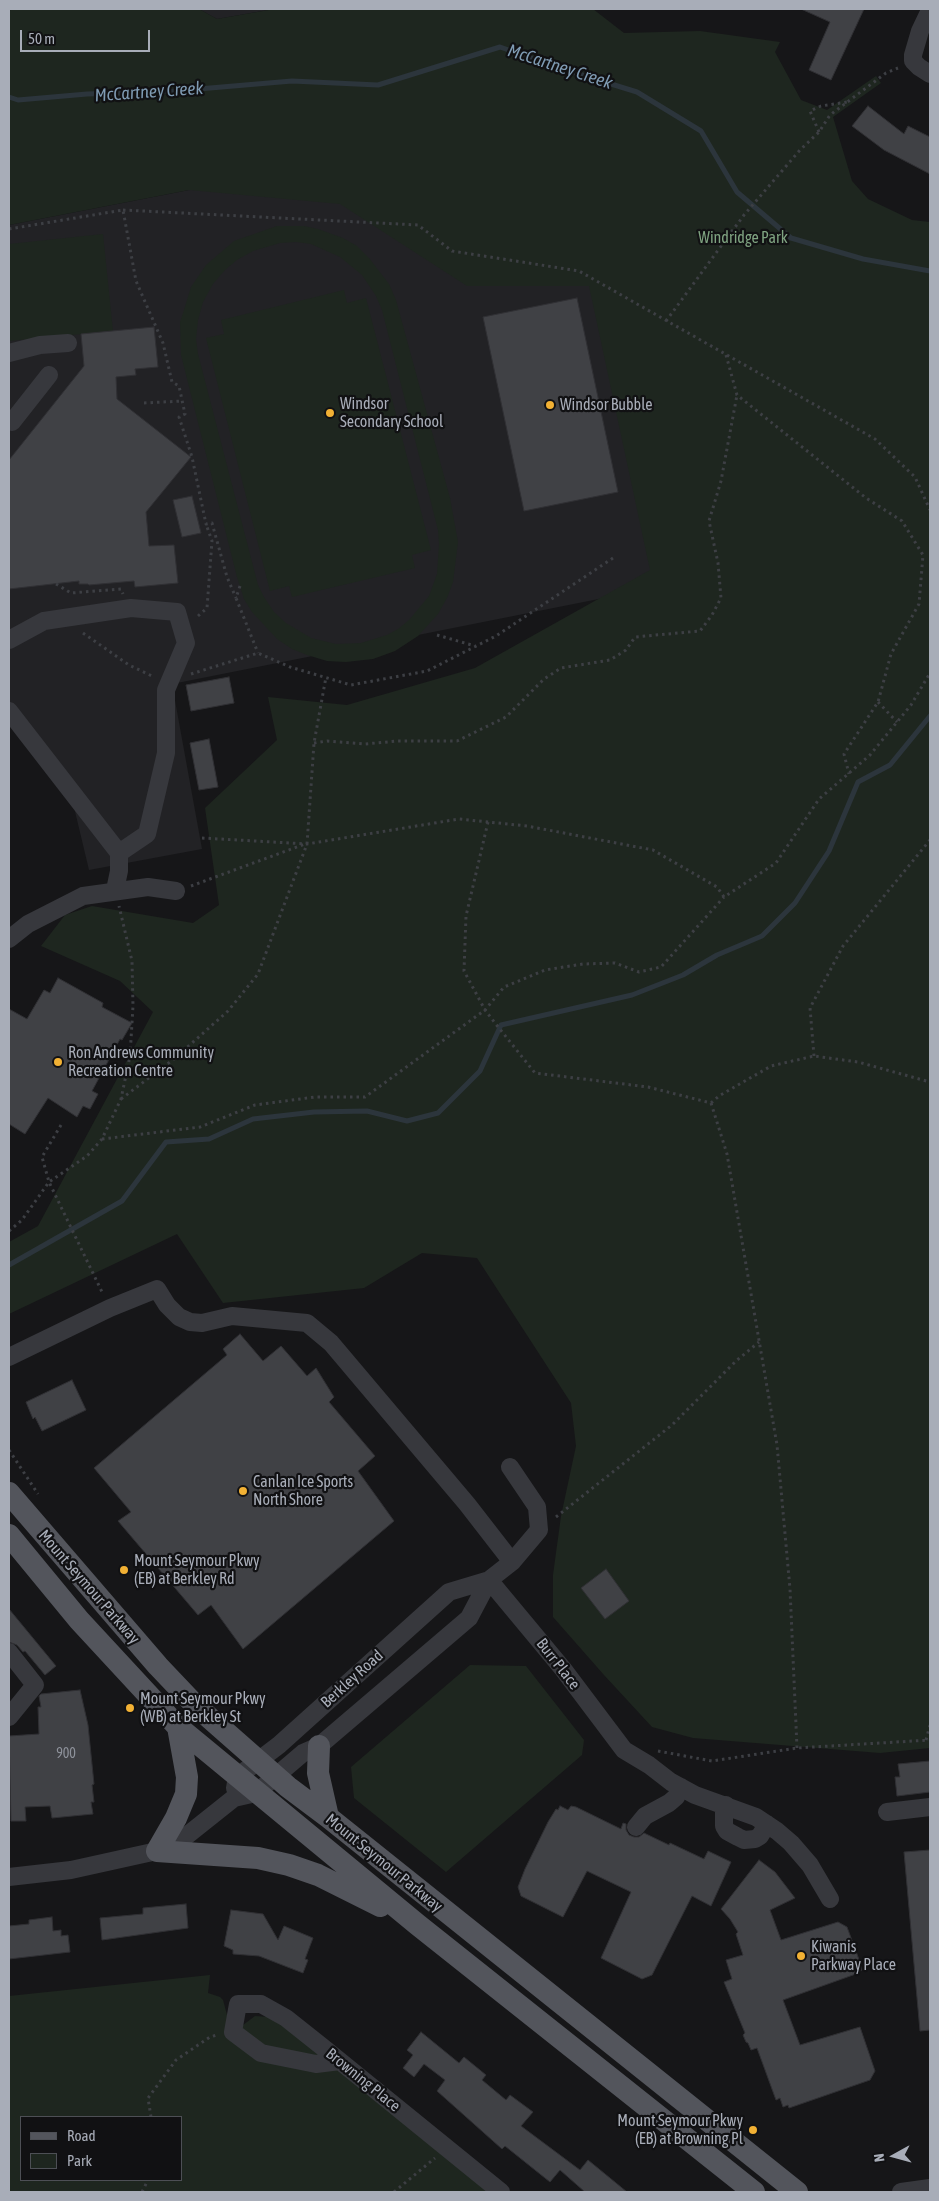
<!DOCTYPE html>
<style>
body{margin:0}
#map{position:relative;width:939px;height:2201px;overflow:hidden;background:#161618;font-family:"Asap Condensed",sans-serif}
canvas{display:block}
.frame{position:absolute;inset:0;border:10px solid #a8adb8;pointer-events:none}
.legend{position:absolute;left:20px;top:2116px;width:162px;height:65px;box-sizing:border-box;background:#111113;border:1px solid #4d4f55;margin:0;padding:6px 9px;list-style:none;font-size:15px;color:#a8adb8}
.legend li{display:flex;align-items:center;gap:10px;height:25px}
.legend b{width:25px;border:1px solid #4d4f55}
.north{position:absolute;left:869px;top:2131px;width:50px;height:50px;-webkit-text-stroke:4px #111113;paint-order:stroke;rotate:263deg;font-size:14px;font-weight:700;line-height:20px;text-align:center;color:#a8adb8}
.north::after{content:'';display:block;margin:auto;width:18px;height:22px;background:#a8adb8;clip-path:polygon(50% 0,100% 100%,50% 72%,0 100%)}
.scale{position:absolute;left:20px;top:30px;width:130px;height:22px;box-sizing:border-box;border:2px solid #a8adb8;border-top:0;padding-left:6px;font-size:15px;line-height:18px;white-space:nowrap;color:#a8adb8;-webkit-text-stroke:4px #111113;paint-order:stroke}
</style>
<div id="map">
<canvas width="939" height="2201"></canvas>
<div class="frame"></div>
<ul class="legend">
<li><b style="height:6px;background:#53555c"></b>Road</li>
<li><b style="height:14px;background:#1e261f"></b>Park</li>
</ul>
<div class="north">N</div>
<div class="scale">50 m</div>
</div>
<script>
const g = document.querySelector('canvas').getContext('2d');
g.lineJoin = 'round';
function fill(path, color) { g.fillStyle = color; g.fill(path, 'evenodd'); }
const toPath = rows => new Path2D(rows.map(r => 'M' + r).join(''));
function stroke(path, color, width, dash) { g.strokeStyle = color; g.lineWidth = width; g.lineCap = dash ? 'butt' : 'round'; g.setLineDash(dash || []); g.stroke(path); }
function drawText(font, color, halo, rows, align = 'center') {
  g.font = font + ' "Asap Condensed",sans-serif'; g.lineWidth = 4.5; g.setLineDash([]); g.textBaseline = 'middle'; g.strokeStyle = halo; g.fillStyle = color; for (const [text, x, y, turn = 0] of rows) {
    g.save(); g.translate(x, y); g.rotate((+turn || 0) * Math.PI / 180); g.textAlign = isNaN(turn) ? turn : align; if (halo) g.strokeText(text, 0, 0); g.fillText(text, 0, 0); g.restore();
  }
}
fill(toPath([
 [199,9,274,9,217,19],
 [215,185,619,244,684,582,172,684,202,849,89,870,68,782,9,725,9,225]
]), '#222225');
fill(toPath([
 [12,9,199,9,217,19,274,9,593,9,624,33,700,31,780,42,775,52,801,100,827,110,876,76,881,83,833,117,852,181,868,199,912,220,930,222,930,1748,880,1753,693,1738,652,1727,604,1675,553,1617,553,1575,561,1516,576,1446,571,1403,477,1258,422,1253,364,1288,223,1303,177,1234,9,1314,9,1242,38,1226,153,1012,120,981,41,946,65,915,92,906,193,923,219,905,205,808,277,740,268,697,347,705,475,668,650,570,589,286,467,286,340,204,189,190,9,225,9,11],
 [277,226,304,226,318,229,343,238,357,246,369,258,389,284,396,300,450,498,458,542,453,582,447,598,438,614,418,636,395,651,373,659,346,662,327,661,307,655,292,649,277,639,252,612,244,599,237,577,181,355,180,322,184,310,191,287,206,265,234,241],
 [296,242,311,244,340,257,362,275,376,296,382,310,438,530,439,544,437,574,429,596,409,620,398,629,387,635,361,643,336,644,311,638,286,623,274,612,264,597,258,585,198,354,196,339,198,320,203,302,213,284,225,270,237,260,253,251,280,243],
 [103,234,113,331,9,341,9,244],
 [344,290,347,303,366,298,431,550,412,555,415,568,292,597,289,586,270,591,206,338,224,334,221,320],
 [470,1665,526,1666,584,1740,582,1755,446,1872,354,1798,351,1767],
 [210,1975,208,1993,220,1997,223,2000,230,2026,243,2025,255,2016,269,2017,291,2032,488,2192,9,2192,9,1996],
 [21,2117,181,2117,181,2180,21,2180]
]), '#1e261f');
stroke(toPath([
 [9,97,18,100,87,94,175,91,292,81,378,85,500,47,569,71,637,92,701,131,737,192,791,238,863,259,930,271],
 [9,1265,122,1201,166,1142,209,1139,253,1119,314,1112,367,1111,407,1121,438,1113,480,1071,501,1025,632,995,683,975,717,955,762,936,795,903,829,851,858,782,890,765,930,716]
]), '#2c353c', 5);
const building = toPath([
 [801,9,864,9,831,80,809,70,830,22,801,9],
 [868,106,904,134,908,126,930,137,930,174,884,150,852,126,868,106],
 [577,298,618,492,524,511,483,317,577,298],
 [154,327,158,367,135,369,136,375,116,377,117,399,191,457,146,512,149,546,174,545,178,583,135,587,134,581,89,585,88,584,79,584,79,581,9,589,9,460,84,366,81,334,154,327],
 [192,496,201,533,182,537,173,500,192,496],
 [229,677,234,703,191,711,186,685,229,677],
 [209,739,218,787,199,790,190,743,209,739],
 [58,978,103,1003,102,1007,132,1023,122,1040,120,1039,92,1091,98,1094,90,1109,83,1106,77,1117,48,1098,25,1134,9,1124,9,1009,27,1019,44,990,50,993,58,978],
 [240,1334,263,1361,281,1346,307,1376,316,1368,334,1397,329,1402,375,1456,358,1471,394,1521,243,1649,211,1605,198,1615,118,1521,131,1512,94,1468,227,1355,223,1349,240,1334],
 [72,1380,86,1410,42,1431,35,1417,33,1419,26,1402,72,1380],
 [606,1569,629,1601,605,1619,581,1588,606,1569],
 [9,1609,56,1666,45,1675,25,1651,23,1652,17,1645,9,1642,9,1609],
 [80,1690,88,1725,94,1784,92,1785,94,1802,91,1802,93,1814,52,1818,50,1806,25,1807,26,1821,11,1821,9,1736,39,1734,38,1707,41,1707,39,1696,41,1694,80,1690],
 [930,1761,930,1792,897,1796,895,1777,900,1777,898,1764,930,1761],
 [560,1806,568,1810,571,1806,576,1807,621,1829,623,1823,626,1824,626,1830,629,1835,634,1837,639,1837,644,1833,669,1845,670,1843,704,1859,708,1851,731,1862,711,1906,692,1896,652,1975,642,1979,601,1958,631,1892,587,1871,563,1917,521,1896,518,1887,525,1869,548,1822,556,1809,558,1810,560,1806],
 [930,1850,930,2030,920,2031,904,1852,930,1850],
 [759,1860,775,1872,795,1898,770,1910,781,1940,838,1922,847,1927,861,1965,862,1970,853,1975,783,2000,800,2045,860,2027,875,2071,870,2080,789,2108,788,2105,783,2107,780,2098,776,2100,757,2048,751,2050,748,2043,746,2042,743,2035,745,2033,724,1982,732,1979,726,1960,743,1955,736,1934,738,1932,730,1919,721,1909,759,1860],
 [186,1904,188,1928,102,1940,100,1918,143,1914,143,1908,186,1904],
 [231,1910,263,1914,278,1940,284,1926,313,1938,305,1959,308,1960,303,1973,259,1956,233,1954,233,1950,224,1946,231,1910],
 [52,1917,53,1931,61,1930,61,1936,68,1935,70,1952,9,1959,9,1926,29,1924,29,1920,52,1917],
 [421,2032,459,2063,464,2057,486,2075,482,2080,506,2100,510,2095,533,2112,521,2126,580,2170,588,2160,627,2192,585,2192,560,2170,550,2182,505,2146,502,2149,437,2091,445,2080,424,2064,414,2077,403,2068,413,2055,407,2050,421,2032]
]);
fill(building, '#404145');
stroke(building, '#303034', 1);
stroke(toPath([
 [819,132,810,111,821,106,847,102],
 [123,210,418,225,452,251,579,271,875,439,915,477,930,510],
 [9,229,123,210,136,281,163,343,172,382,179,386,185,414,179,417,192,457,206,524,212,523,227,577,236,598],
 [666,321,744,215,800,150,819,132,830,115,886,73,898,68],
 [726,355,737,395,866,498,902,521,923,555,919,604,891,654,878,702,844,754,849,774],
 [144,403,182,401],
 [56,584,71,593,121,589,123,594],
 [240,586,236,598,258,653],
 [198,616,207,608,212,541,206,524],
 [83,633,129,665,154,677],
 [437,635,475,646],
 [191,674,258,653,290,667,351,685,427,671,496,636,616,556],
 [878,702,897,722],
 [314,743,327,741,365,744,398,741,457,741,506,717,544,679,561,668,610,660,626,650,635,637,700,631,712,615,721,598,718,563,709,521,721,481,737,395],
 [488,822,466,916,464,971,485,1010,495,1023,535,1073,648,1087,711,1103],
 [202,838,307,844,459,819,527,826,653,850,717,887,724,897,776,863,819,799,870,755,911,705,930,673],
 [191,886,305,844],
 [814,1056,810,1008,843,946,930,840],
 [121,1099,174,1059,228,1011,258,974,307,844,314,743,326,677],
 [711,1103,727,1154,777,1445,790,1589,797,1748],
 [711,1103,719,1096,771,1066,814,1056,858,1062,930,1082],
 [61,1125,42,1157,49,1182,103,1294],
 [102,1139,200,1127,255,1105,315,1097,365,1097,485,1010,504,987,545,970,583,964,615,963,639,972,661,967,724,897],
 [9,1231,22,1220,49,1182,87,1156,102,1139,121,1099,130,1056,133,1006,132,961,119,906],
 [9,1450,38,1494],
 [556,1517,672,1425,736,1361,759,1342],
 [926,1740,930,1725],
 [658,1751,712,1761,797,1748,930,1740],
 [151,2117,148,2098,176,2060,210,2037,217,2035],
 [142,2192,148,2180],
 [394,2192,435,2158]
]), '#3d3f44', 3, [2.5, 4]);
stroke(toPath([
 [930,10,920,31,913,55,913,61,919,67,930,74],
 [9,353,40,345,68,343],
 [9,419,12,422,49,375],
 [9,640,44,621,131,608,177,612,186,643,166,690,166,753,147,834,119,853],
 [9,711,119,853,119,871,115,890],
 [9,939,28,924,83,896,148,887,176,891],
 [9,1357,110,1308,157,1289,167,1305,179,1317,190,1322,202,1323,232,1316,307,1323,331,1343,467,1504,512,1562],
 [489,1580,563,1669,624,1750,649,1765,671,1782,695,1795,756,1817,777,1831,791,1843,810,1865,830,1899],
 [9,1652,35,1685,9,1717],
 [235,1788,237,1777,279,1745,449,1592,489,1580],
 [726,1805,724,1811,724,1826,727,1831,738,1837,744,1840,755,1839,760,1836,767,1824],
 [887,1812,930,1807],
 [636,1827,645,1816,669,1803,676,1797,681,1787],
 [9,1877,71,1870,157,1851,180,1841,234,1798,256,1793,303,1753,319,1746,469,1618,489,1580,512,1562,539,1530,537,1507,510,1467],
 [340,2061,316,2064,261,2053,233,2032,238,2004,261,2004,286,2018,325,2049,501,2192],
 [901,2192,930,2188]
]), '#37383d', 18);
stroke(toPath([
 [9,1493,158,1666,196,1706,288,1787,328,1817,797,2192],
 [9,1535,79,1620,178,1727,418,1925,754,2192],
 [178,1727,187,1777,186,1794,176,1818,157,1851,258,1858,289,1865,318,1875,380,1906],
 [319,1746,318,1773,328,1817]
]), '#53555c', 22);
for (const [x, y, r, color] of [
 [550,405,5,"#f2b134"],
 [330,413,5,"#f2b134"],
 [58,1062,5,"#f2b134"],
 [243,1491,5,"#f2b134"],
 [124,1570,5,"#f2b134"],
 [130,1708,5,"#f2b134"],
 [801,1956,5,"#f2b134"],
 [753,2130,5,"#f2b134"]
]) { const dot = new Path2D(); dot.arc(x, y, r, 0, 2 * Math.PI); g.fillStyle = color; g.fill(dot); stroke(dot, '#111113', 2); }
drawText('14px', '#8e929b', null, [
 ["900",66,1754]
]);
drawText('16px', '#7fa381', '#111113', [
 ["Windridge Park",743,238]
]);
drawText('16px', '#a8adb8', '#111113', [
 ["Windsor",340,404],
 ["Secondary School",340,422],
 ["Windsor Bubble",560,405],
 ["Ron Andrews Community",68,1053],
 ["Recreation Centre",68,1071],
 ["Canlan Ice Sports",253,1482],
 ["North Shore",253,1500],
 ["Mount Seymour Pkwy",134,1561],
 ["(EB) at Berkley Rd",134,1579],
 ["Mount Seymour Pkwy",140,1699],
 ["(WB) at Berkley St",140,1717],
 ["Kiwanis",811,1947],
 ["Parkway Place",811,1965],
 ["Mount Seymour Pkwy",743,2121,"right"],
 ["(EB) at Browning Pl",743,2139,"right"]
], 'left');
drawText('16px', '#a8adb8', '#111113', [
 ["Mount Seymour Parkway",89,1587,49],
 ["Burr Place",558,1664,52],
 ["Berkley Road",352,1679,-42],
 ["Mount Seymour Parkway",384,1863,39],
 ["Browning Place",363,2080,39]
]);
drawText('italic 18px', '#7f9bb3', '#111113', [
 ["McCartney Creek",560,67,18],
 ["McCartney Creek",149,92,-4]
]);
</script>
